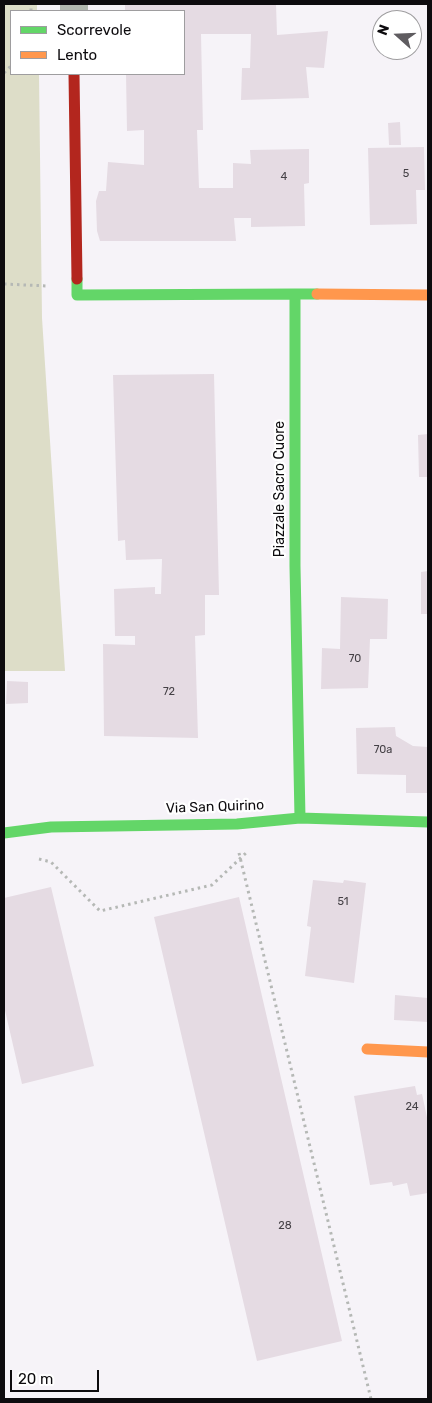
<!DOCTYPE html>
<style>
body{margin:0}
#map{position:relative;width:432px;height:1403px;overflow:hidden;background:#f6f3f8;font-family:Rubik,sans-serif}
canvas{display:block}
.frame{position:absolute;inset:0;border:5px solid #0d0b0e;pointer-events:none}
.legend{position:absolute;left:10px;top:10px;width:175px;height:65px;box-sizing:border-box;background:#fff;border:1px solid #9e9d9f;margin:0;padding:6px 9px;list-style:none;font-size:15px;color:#0d0b0e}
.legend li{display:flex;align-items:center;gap:10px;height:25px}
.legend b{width:25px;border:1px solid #9e9d9f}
.north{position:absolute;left:372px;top:10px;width:50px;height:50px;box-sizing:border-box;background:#fff;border:1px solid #9e9d9f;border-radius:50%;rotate:290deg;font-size:14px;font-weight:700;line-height:20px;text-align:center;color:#0d0b0e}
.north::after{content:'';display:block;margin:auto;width:18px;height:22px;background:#5f5c60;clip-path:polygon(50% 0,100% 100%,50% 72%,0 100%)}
.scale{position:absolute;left:10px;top:1370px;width:89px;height:22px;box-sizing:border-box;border:2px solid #0d0b0e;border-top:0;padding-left:6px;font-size:15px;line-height:18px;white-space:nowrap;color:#0d0b0e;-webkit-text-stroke:4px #fff;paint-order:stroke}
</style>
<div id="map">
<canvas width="432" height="1403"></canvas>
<div class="frame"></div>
<ul class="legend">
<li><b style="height:6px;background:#63d668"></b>Scorrevole</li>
<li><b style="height:6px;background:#ff974d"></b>Lento</li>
</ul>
<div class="north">N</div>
<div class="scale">20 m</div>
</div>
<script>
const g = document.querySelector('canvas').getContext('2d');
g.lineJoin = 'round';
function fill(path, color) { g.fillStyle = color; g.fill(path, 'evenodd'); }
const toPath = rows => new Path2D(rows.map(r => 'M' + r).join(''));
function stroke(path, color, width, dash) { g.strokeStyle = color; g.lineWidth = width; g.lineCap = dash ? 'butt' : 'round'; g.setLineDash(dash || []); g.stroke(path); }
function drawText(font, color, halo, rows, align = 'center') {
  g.font = font + ' Rubik,sans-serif'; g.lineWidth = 4.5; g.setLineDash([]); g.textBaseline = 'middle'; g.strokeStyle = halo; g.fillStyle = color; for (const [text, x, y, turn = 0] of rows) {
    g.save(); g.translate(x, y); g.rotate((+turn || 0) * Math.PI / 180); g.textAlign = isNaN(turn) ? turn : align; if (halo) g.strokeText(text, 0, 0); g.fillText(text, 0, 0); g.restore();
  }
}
fill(toPath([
 [4,4,37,4,37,11,11,11,11,74,39,74,42,318,65,671,4,671]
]), '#ddddc8');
fill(toPath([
 [125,4,276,4,277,35,328,31,324,68,306,67,309,98,241,100,242,68,250,68,251,34,201,34,203,130,197,130,199,188,233,188,233,163,251,164,250,150,309,149,309,183,304,184,305,226,251,227,251,218,234,218,236,241,100,241,97,231,96,201,99,191,106,191,108,162,144,165,144,130,127,131,126,74,184,74,184,11,125,11],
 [400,122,401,145,389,145,388,123],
 [424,147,425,190,416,190,417,224,370,225,368,148],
 [214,374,219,595,205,595,205,635,195,636,198,738,104,736,103,644,135,645,135,636,115,636,114,589,155,587,155,594,161,594,162,559,126,560,125,540,118,541,113,375],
 [428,434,428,477,419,477,418,435],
 [428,571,428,614,421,614,421,572],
 [341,597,388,599,387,639,370,639,368,688,321,689,322,648,340,649],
 [7,681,28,682,28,703,6,704],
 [395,727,396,736,413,746,428,747,428,793,406,793,406,775,357,774,356,728],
 [313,880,343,883,344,880,366,883,354,983,305,976,311,927,307,926],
 [51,887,94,1066,22,1084,4,1006,4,898],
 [239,897,342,1341,257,1361,154,917],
 [395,995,428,998,428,1022,394,1020],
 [415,1086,417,1095,422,1094,428,1122,428,1193,410,1196,407,1183,393,1186,392,1182,370,1185,354,1096]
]), '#e5dbe3');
stroke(toPath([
 [31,11,31,4],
 [4,73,11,66],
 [4,284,48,286],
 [239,853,371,1399],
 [39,859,51,862,100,911,212,885,246,853]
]), '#b5b8b5', 3, [2.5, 4]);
stroke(toPath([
 [74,11,74,4]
]), '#b1b8ae', 28);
stroke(toPath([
 [77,279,77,295,295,294],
 [300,818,295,566,295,294,317,294],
 [4,833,51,827,237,824,300,818,428,822]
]), '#63d668', 11);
stroke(toPath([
 [317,294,428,295],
 [367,1049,428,1052]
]), '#ff974d', 11);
stroke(toPath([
 [74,74,77,279]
]), '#b3261e', 11);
drawText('11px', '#454146', null, [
 ["5",406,174],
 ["4",284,177],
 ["70",355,659],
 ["72",169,692],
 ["70a",383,750],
 ["51",343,902],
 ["24",412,1107],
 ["28",285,1226]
]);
drawText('14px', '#0d0b0e', '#fff', [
 ["Piazzale Sacro Cuore",280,489,-90],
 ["Via San Quirino",215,807,-2]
]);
</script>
